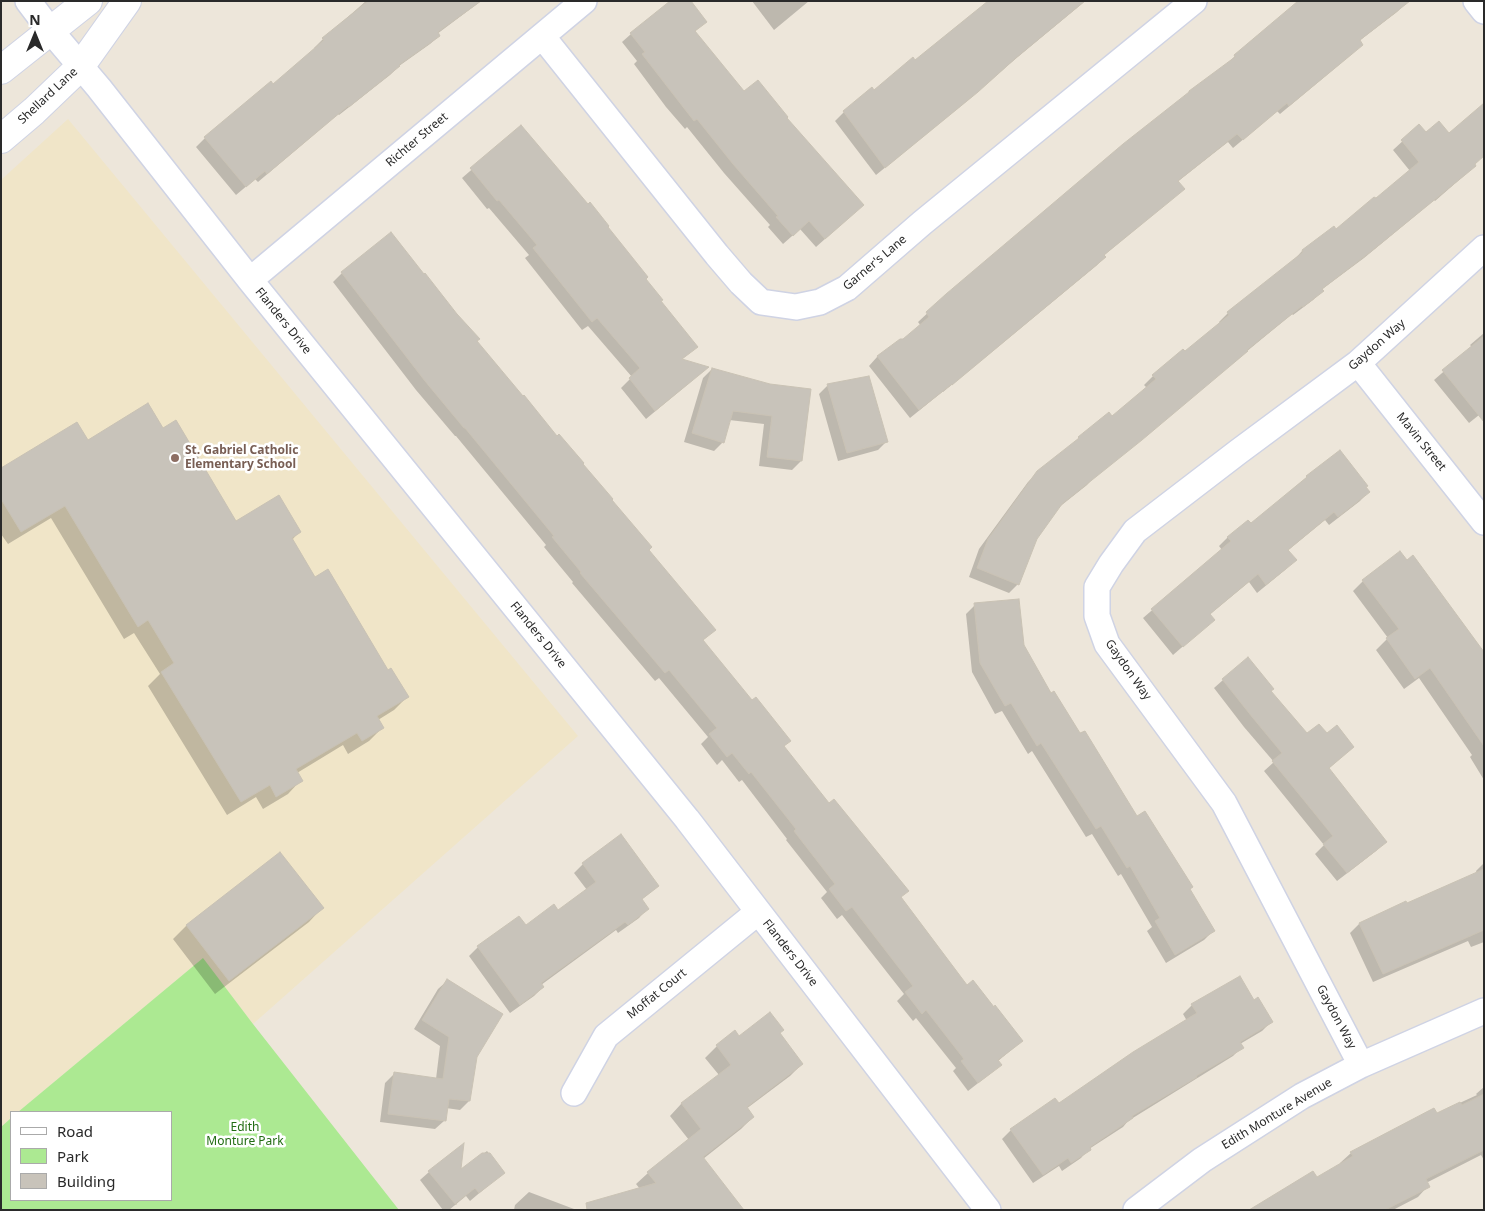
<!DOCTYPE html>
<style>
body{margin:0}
#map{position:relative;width:1485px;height:1211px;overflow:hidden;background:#ede6da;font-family:"Noto Sans",sans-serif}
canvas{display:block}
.frame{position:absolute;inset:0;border:2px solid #2a2a2a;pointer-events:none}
.legend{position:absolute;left:10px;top:1111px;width:162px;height:90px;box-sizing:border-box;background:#fff;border:1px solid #aaa;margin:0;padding:6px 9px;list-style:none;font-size:15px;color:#2a2a2a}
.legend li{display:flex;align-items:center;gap:10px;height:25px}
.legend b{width:25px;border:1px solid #aaa}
.north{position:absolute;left:10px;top:10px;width:50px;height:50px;-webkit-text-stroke:4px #fff;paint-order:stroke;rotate:0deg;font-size:14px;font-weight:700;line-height:20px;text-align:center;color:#2a2a2a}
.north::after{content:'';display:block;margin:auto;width:18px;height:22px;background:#2a2a2a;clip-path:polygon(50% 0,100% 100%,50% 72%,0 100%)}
</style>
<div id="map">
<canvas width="1485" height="1211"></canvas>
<div class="frame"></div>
<ul class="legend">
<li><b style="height:6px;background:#fff"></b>Road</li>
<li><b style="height:14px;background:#ace992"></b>Park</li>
<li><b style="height:14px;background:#c8c3ba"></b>Building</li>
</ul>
<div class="north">N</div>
</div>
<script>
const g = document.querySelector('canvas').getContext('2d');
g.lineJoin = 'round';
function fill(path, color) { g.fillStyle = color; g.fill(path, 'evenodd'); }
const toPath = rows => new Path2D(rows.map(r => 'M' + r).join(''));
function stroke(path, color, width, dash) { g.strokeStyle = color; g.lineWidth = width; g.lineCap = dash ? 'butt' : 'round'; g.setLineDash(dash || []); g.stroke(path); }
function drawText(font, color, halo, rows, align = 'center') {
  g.font = font + ' "Noto Sans",sans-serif'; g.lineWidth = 5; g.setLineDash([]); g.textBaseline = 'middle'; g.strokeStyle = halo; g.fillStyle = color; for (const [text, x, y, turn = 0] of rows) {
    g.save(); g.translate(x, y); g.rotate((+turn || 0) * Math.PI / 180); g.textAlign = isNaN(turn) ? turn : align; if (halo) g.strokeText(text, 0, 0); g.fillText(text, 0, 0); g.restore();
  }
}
fill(toPath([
 [68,119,578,736,253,1024,202,959,18,1112,11,1112,11,1118,1,1127,1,180]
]), '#f0e5c8');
fill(toPath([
 [203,958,253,1024,399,1210,1,1210,1,1127,11,1118,11,1200,171,1200,171,1112,18,1112]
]), '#ace992');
fill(toPath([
 [366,1,481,1,437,34,439,36,430,44,399,66,390,75,339,115,338,114,258,182,255,179,236,195,196,147,205,138,273,85,315,49,314,48,323,39],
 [752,1,809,1,774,30],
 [991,1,1085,1,1007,66,968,100,876,175,835,121,844,112,915,62],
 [1406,3,1397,12,1359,41,1353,53,1280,114,1277,111,1233,148,1228,142,1177,182,1174,197,1103,256,1105,257,1096,266,943,392,942,392,910,418,869,366,877,357,901,340,903,340,921,326,918,322,947,295,1226,65,1235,56],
 [705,22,694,32,744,93,786,118,853,214,816,247,800,229,783,244,768,227,770,225,724,173,687,127,685,129,666,107,634,64,637,61,622,42,631,34],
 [1419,126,1426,134,1475,166,1435,201,1434,200,1364,258,1321,290,1322,291,1313,300,1293,315,1292,314,1246,352,1237,360,1095,476,1087,485,1058,508,1036,538,1018,584,1009,593,969,577,979,549,1028,482,1038,472,1109,414,1112,417,1147,388,1144,385,1153,376,1185,353,1221,324,1219,322,1228,313,1294,260,1302,251,1336,231,1410,171,1393,150],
 [521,127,606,227,660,302,696,347,681,360,707,368,646,419,621,388,632,377,588,326,582,330,525,258,529,255,489,208,487,209,462,178],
 [342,273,475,342,714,630,702,641,752,702,789,741,783,747,900,898,967,987,1022,1041,998,1061,1000,1064,991,1073,968,1091,953,1071,956,1068,916,1018,913,1021,897,1001,904,994,842,915,837,919,821,898,827,892,786,840,787,839,742,780,739,782,722,760,717,765,701,744,708,737,659,678,655,681,572,583,573,582,544,547,546,545,456,436,455,436,416,390,333,282],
 [1484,333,1484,411,1469,423,1434,380,1472,347,1470,345],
 [712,369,770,386,801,461,792,470,759,466,764,424,729,420,723,442,714,451,684,442,703,378],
 [828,385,887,441,878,450,838,461,819,394],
 [162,430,236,522,299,532,292,540,315,578,407,697,394,710,378,720,382,728,369,741,348,754,343,745,297,773,301,780,288,794,263,809,256,797,227,815,148,686,160,674,134,633,124,639,51,518,8,544,1,534,1,469,88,441],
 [1307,477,1365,488,1368,492,1360,501,1329,525,1325,520,1287,551,1286,569,1257,593,1249,582,1209,615,1204,628,1173,655,1143,618,1222,550,1219,546,1228,537,1251,525],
 [1363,581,1484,663,1484,780,1470,757,1472,755,1419,678,1404,689,1376,650,1388,638,1353,591],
 [975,605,1022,645,1050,695,1189,890,1213,931,1204,940,1166,963,1147,931,1152,927,1121,874,1118,876,1092,834,1086,837,1032,751,1028,754,1002,711,995,714,972,672,966,614],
 [1223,680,1270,691,1307,735,1327,735,1353,747,1328,769,1385,842,1376,851,1337,881,1315,854,1324,845,1264,771,1274,762,1244,727,1214,688],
 [280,854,322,908,309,922,215,994,173,939,186,926],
 [1484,863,1484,942,1471,947,1468,941,1373,982,1350,933,1359,924,1406,902,1406,904,1477,874,1476,871],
 [583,864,658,886,641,900,647,909,639,918,618,933,616,930,541,985,543,987,534,996,510,1013,469,956,478,947,558,911,587,890,574,873],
 [447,981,469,1101,460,1110,446,1108,444,1121,435,1129,380,1122,385,1083,394,1074,436,1079,440,1046,414,1029,438,989],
 [1253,1001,1271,1022,1262,1031,1240,1044,1242,1047,1233,1056,1128,1121,1123,1127,1089,1149,1081,1158,1062,1171,1059,1166,1033,1183,1002,1139,1011,1130,1058,1104,1187,1021,1183,1014,1192,1005],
 [779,1034,802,1064,790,1076,746,1109,753,1117,741,1129,703,1159,737,1203,640,1189,636,1184,648,1173,689,1140,670,1116,681,1104,719,1075,705,1058,717,1046,739,1037],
 [1484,1087,1484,1160,1481,1155,1426,1183,1428,1186,1418,1197,1393,1210,1253,1210,1316,1179,1341,1164,1340,1163,1351,1153,1477,1095,1476,1094],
 [487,1151,504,1172,470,1201,466,1196,449,1210,443,1210,420,1180,429,1172,459,1172],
 [529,1192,574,1209,574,1210,514,1210,515,1205]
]), '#0003');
const building = toPath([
 [368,1,481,1,438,32,440,36,399,65,400,66,349,107,348,106,267,174,265,171,246,187,204,137,271,81,273,84,324,40,322,38,368,1],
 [670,1,691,1,707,22,695,31,744,91,758,80,788,117,787,118,864,205,825,239,809,221,793,236,776,217,778,216,733,164,697,119,694,121,642,54,645,52,630,33,670,1],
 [988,1,1085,1,1017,57,978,92,885,168,843,111,872,87,874,90,913,57,915,60,988,1],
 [1298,1,1410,1,1360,40,1363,45,1289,106,1287,103,1243,140,1237,134,1178,181,1185,189,1104,255,1106,257,952,385,952,384,919,410,877,356,900,339,903,339,929,317,926,312,946,294,1123,144,1189,92,1189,91,1235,57,1234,55,1298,1],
 [1484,103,1484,156,1475,164,1476,166,1373,250,1322,289,1324,291,1303,307,1302,306,1247,350,1248,351,1142,440,1062,504,1037,539,1019,585,977,568,988,539,1037,471,1079,438,1078,437,1109,412,1112,416,1156,379,1152,375,1183,349,1185,351,1229,315,1227,312,1303,252,1302,250,1334,226,1336,229,1374,197,1376,198,1419,162,1401,140,1419,124,1426,132,1439,121,1449,133,1484,103],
 [521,125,588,204,590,202,609,226,608,227,648,277,646,279,663,300,661,301,698,347,682,359,709,367,655,411,629,378,640,368,597,318,592,322,533,248,537,245,499,200,497,201,470,168,521,125],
 [391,232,424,274,425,273,457,314,480,339,477,341,523,396,524,395,557,436,559,434,584,463,583,464,613,499,612,500,652,547,649,550,716,630,703,640,752,700,756,697,791,741,784,746,829,803,834,799,909,891,901,897,967,985,973,980,994,1007,995,1005,1023,1041,998,1060,1002,1065,978,1083,961,1061,964,1059,926,1010,922,1014,905,992,913,986,852,907,846,911,829,889,835,884,794,831,796,829,751,772,749,774,732,753,727,757,709,734,717,728,669,670,665,673,580,573,581,572,552,537,554,536,465,428,464,428,425,381,341,272,391,232],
 [1484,336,1484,422,1442,370,1484,336],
 [712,368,770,384,811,389,802,461,767,457,772,416,733,411,724,443,692,433,712,368],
 [869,376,888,442,847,453,827,384,869,376],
 [148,403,163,428,176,420,236,521,279,495,301,532,292,538,315,577,328,569,388,670,391,668,409,697,377,716,384,728,362,741,357,733,296,769,303,781,276,797,270,785,241,802,161,672,174,663,148,620,138,627,65,506,21,532,1,499,1,468,77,422,88,440,148,403],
 [1340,450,1368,486,1366,487,1370,492,1338,517,1334,512,1288,550,1297,560,1266,585,1258,574,1210,614,1215,620,1183,647,1151,609,1231,541,1227,537,1248,520,1251,523,1307,477,1306,476,1340,450],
 [1400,551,1407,560,1413,555,1484,652,1484,746,1430,668,1415,679,1386,638,1399,629,1362,580,1400,551],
 [1019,599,1024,645,1051,693,1054,691,1080,733,1085,731,1137,816,1145,811,1193,887,1190,889,1215,931,1175,955,1155,921,1160,918,1130,866,1127,868,1101,826,1096,829,1041,743,1037,746,1011,703,1005,706,980,663,974,603,1019,599],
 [1248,657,1274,689,1271,691,1307,733,1319,724,1327,733,1337,725,1354,747,1329,768,1387,842,1347,873,1323,844,1333,836,1272,761,1282,753,1253,718,1222,679,1248,657],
 [621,834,659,886,642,899,649,909,628,925,625,922,541,983,544,987,520,1005,477,946,519,916,526,925,554,904,558,910,596,882,582,863,621,834],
 [280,852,324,908,229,981,186,925,280,852],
 [1484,869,1484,930,1383,974,1359,923,1406,901,1407,903,1484,869],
 [1240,976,1254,1000,1258,997,1273,1022,1240,1042,1244,1048,1196,1076,1197,1077,1132,1116,1133,1118,1090,1147,1091,1150,1071,1163,1068,1158,1043,1175,1010,1129,1055,1098,1059,1103,1133,1052,1197,1013,1191,1004,1240,976],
 [447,979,503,1014,477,1057,470,1101,449,1099,446,1121,388,1114,394,1072,443,1079,449,1037,422,1020,447,979],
 [770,1012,784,1030,780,1033,803,1064,747,1107,754,1117,703,1157,744,1210,587,1210,586,1203,656,1183,647,1172,701,1129,681,1103,731,1065,716,1045,735,1030,739,1036,770,1012],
 [1484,1094,1484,1150,1426,1179,1430,1187,1385,1210,1249,1210,1313,1171,1317,1177,1353,1156,1350,1152,1434,1108,1437,1113,1460,1102,1462,1105,1484,1094],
 [464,1143,461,1169,482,1153,490,1153,505,1173,479,1193,475,1188,456,1203,456,1205,428,1171,464,1143]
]);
fill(building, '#c8c3ba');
stroke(building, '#c9c2b4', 1);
const street = toPath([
 [28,1,50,30,99,88,250,280,687,819,988,1210],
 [1476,1,1484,11],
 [542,36,717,255,741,283,761,302,796,307,820,302,847,288,922,223,1194,1],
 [250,280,584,1],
 [1358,363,1484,522],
 [1361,1065,1224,803,1107,644,1097,616,1097,587,1111,564,1135,531,1238,452,1358,363,1484,248],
 [574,1093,606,1036,758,912],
 [1136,1210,1202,1160,1302,1096,1361,1065,1484,1011]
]);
const secondary = toPath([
 [1,70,88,1],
 [1,139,34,111,80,67,127,1]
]);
stroke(street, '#cfd3e4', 28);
stroke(secondary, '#cfd3e4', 30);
stroke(street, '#fff', 25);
stroke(secondary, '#fff', 28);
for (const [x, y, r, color] of [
 [175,458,5,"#8d6e63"]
]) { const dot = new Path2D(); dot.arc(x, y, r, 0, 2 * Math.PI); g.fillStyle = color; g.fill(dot); stroke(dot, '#fff', 2); }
drawText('12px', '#2a2a2a', '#fff', [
 ["Shellard Lane",48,96,-43],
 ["Richter Street",417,140,-40],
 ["Garner's Lane",875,263,-40],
 ["Flanders Drive",283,321,51],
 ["Gaydon Way",1377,345,-41],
 ["Mavin Street",1421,442,51],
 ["Flanders Drive",538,635,51],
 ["Gaydon Way",1128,670,55],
 ["Flanders Drive",790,953,52],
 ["Moffat Court",657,994,-39],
 ["Gaydon Way",1336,1017,62],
 ["Edith Monture Avenue",1277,1114,-31]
]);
drawText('bold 12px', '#785e54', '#fff', [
 ["St. Gabriel Catholic",185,451],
 ["Elementary School",185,465]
], 'left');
drawText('12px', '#236d14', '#fff', [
 ["Edith",245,1128],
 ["Monture Park",245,1142]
]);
</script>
